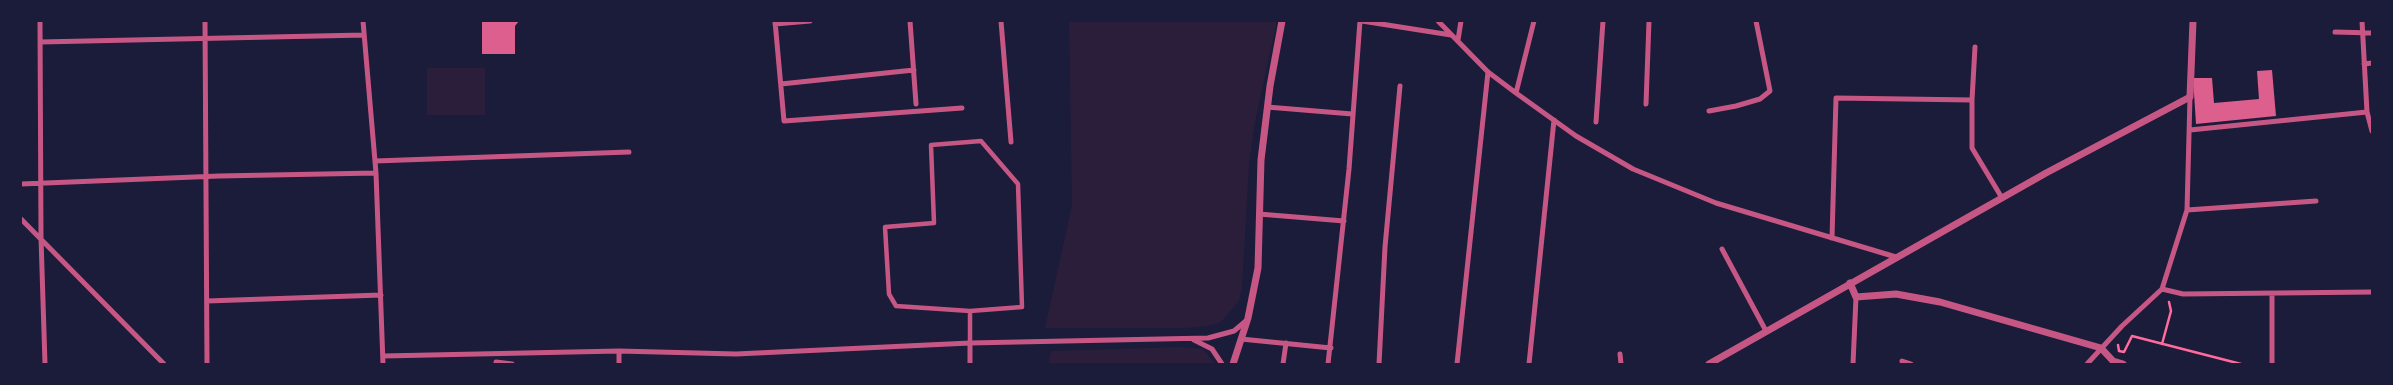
<!DOCTYPE html>
<style>
body{margin:0}
#map{position:relative;width:2393px;height:385px;overflow:hidden;background:#1b1b3a;font-family:"Archivo Narrow",sans-serif}
canvas{display:block}
.frame{position:absolute;inset:0;border:22px solid #1b1b3a;pointer-events:none}
</style>
<div id="map">
<canvas width="2393" height="385"></canvas>
<div class="frame"></div>
</div>
<script>
const g = document.querySelector('canvas').getContext('2d');
g.lineJoin = 'round';
function fill(path, color) { g.fillStyle = color; g.fill(path, 'evenodd'); }
const toPath = rows => new Path2D(rows.map(r => 'M' + r).join(''));
function stroke(path, color, width, dash) { g.strokeStyle = color; g.lineWidth = width; g.lineCap = dash ? 'butt' : 'round'; g.setLineDash(dash || []); g.stroke(path); }
fill(toPath([
 [1069,21,1277,21,1255,122,1249,165,1242,288,1239,301,1221,322,1208,326,1186,328,1045,328,1072,205],
 [427,68,485,68,485,115,427,115],
 [1181,347,1203,349,1215,364,1048,364,1051,351]
]), '#2a1e3b');
fill(toPath([
 [482,21,519,21,515,26,515,54,482,54],
 [2272,70,2276,116,2196,124,2193,78,2212,78,2214,103,2259,99,2257,71]
]), '#dd5f8e');
stroke(toPath([
 [2162,344,2171,311,2169,302],
 [2118,345,2119,351,2124,352,2132,336,2241,364]
]), '#ff6b9d', 2.5);
stroke(toPath([
 [970,311,896,306,889,294,885,227,934,223,931,145,981,141,1018,184,1022,307,970,311,970,343]
]), '#c65784', 4.5);
stroke(toPath([
 [40,21,41,238,45,364],
 [205,21,207,364],
 [363,21,376,173,383,364],
 [775,21,784,121,962,108],
 [910,21,916,104],
 [1001,21,1011,142],
 [1362,21,1451,35],
 [1438,21,1488,72,1516,93,1576,136,1633,169,1716,203,1896,257],
 [2362,21,2367,112,2372,131],
 [775,24,810,21],
 [2335,32,2372,33],
 [1458,40,1461,21],
 [40,42,364,35],
 [2364,64,2372,63],
 [781,84,914,70],
 [1516,93,1534,21],
 [1972,100,1975,47],
 [1646,104,1649,21],
 [1267,107,1352,114],
 [1709,111,1736,106,1760,99,1770,91,1756,21],
 [1596,122,1603,21],
 [2190,130,2367,112],
 [375,161,629,152],
 [21,184,219,176,376,173],
 [2187,210,2316,201],
 [1259,214,1344,221],
 [21,219,164,364],
 [1832,238,1836,98,1972,100,1972,148,2002,198],
 [1722,249,1766,331],
 [2162,289,2183,294,2372,292],
 [2272,294,2272,364],
 [207,301,381,295],
 [1241,339,1331,348],
 [1194,340,1212,349,1222,364],
 [970,343,970,364],
 [1620,354,1621,364],
 [383,356,619,351,736,354,970,343,1208,338,1234,331,1247,320],
 [1902,361,1911,364],
 [496,362,512,364],
 [619,364,619,351],
 [1283,364,1286,343],
 [1328,364,1349,169,1360,21],
 [1379,364,1385,247,1400,86],
 [1457,364,1488,72],
 [1529,364,1554,120],
 [1853,364,1856,297],
 [2087,364,2122,326,2162,289,2187,210,2190,97]
]), '#c65784', 5);
stroke(toPath([
 [1850,283,1856,297,1896,294,1940,302,2101,348,2113,361,2123,364],
 [1233,364,1248,318,1258,268,1261,160,1270,86,1282,21],
 [1709,364,2046,173,2190,97,2193,21]
]), '#c65784', 7);
</script>
